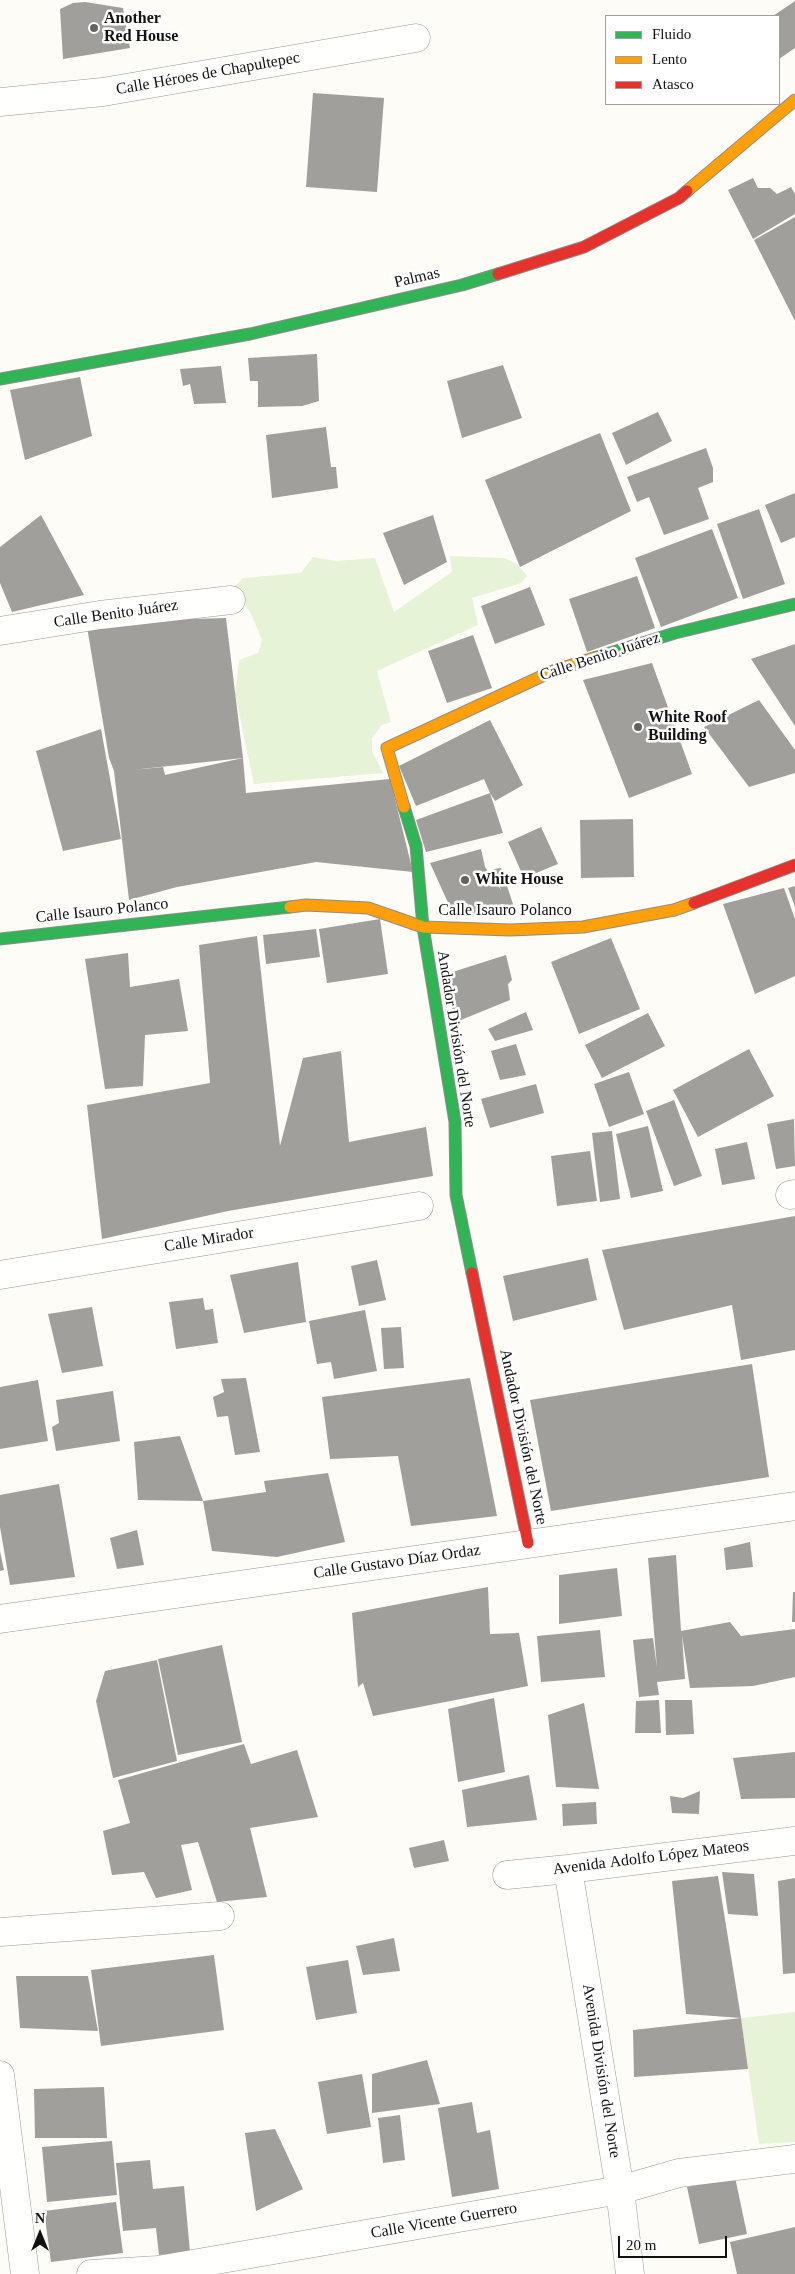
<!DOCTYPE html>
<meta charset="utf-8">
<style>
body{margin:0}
#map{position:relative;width:795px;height:2274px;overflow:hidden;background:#fdfcf7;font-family:"Times New Roman",serif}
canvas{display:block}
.legend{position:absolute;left:605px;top:15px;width:175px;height:90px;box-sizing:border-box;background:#fff;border:1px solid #a0a0a0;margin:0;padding:6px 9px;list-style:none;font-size:15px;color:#111}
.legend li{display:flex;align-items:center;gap:10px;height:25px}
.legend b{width:25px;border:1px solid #a0a0a0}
.north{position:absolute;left:15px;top:2209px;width:50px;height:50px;-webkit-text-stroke:4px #fff;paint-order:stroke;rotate:0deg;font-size:14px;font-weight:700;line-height:20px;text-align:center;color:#111}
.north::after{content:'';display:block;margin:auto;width:18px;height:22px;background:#111;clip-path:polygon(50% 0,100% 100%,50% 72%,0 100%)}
.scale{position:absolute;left:618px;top:2236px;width:109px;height:22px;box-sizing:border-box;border:2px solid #111;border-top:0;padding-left:6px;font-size:15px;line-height:18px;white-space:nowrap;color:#111;-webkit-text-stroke:4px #fff;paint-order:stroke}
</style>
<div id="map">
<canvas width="795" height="2274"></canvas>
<ul class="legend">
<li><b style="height:6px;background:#30b455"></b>Fluido</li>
<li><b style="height:6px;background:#ff9f0a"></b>Lento</li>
<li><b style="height:6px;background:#e5322d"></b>Atasco</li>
</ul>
<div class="north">N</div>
<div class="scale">20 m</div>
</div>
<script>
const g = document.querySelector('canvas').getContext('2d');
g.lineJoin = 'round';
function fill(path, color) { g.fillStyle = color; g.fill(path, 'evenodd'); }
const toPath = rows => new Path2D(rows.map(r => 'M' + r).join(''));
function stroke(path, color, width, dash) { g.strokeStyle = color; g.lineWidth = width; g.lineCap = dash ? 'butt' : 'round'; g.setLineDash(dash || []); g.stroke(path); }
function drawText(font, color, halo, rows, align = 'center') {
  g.font = font + ' "Times New Roman",serif'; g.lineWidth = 5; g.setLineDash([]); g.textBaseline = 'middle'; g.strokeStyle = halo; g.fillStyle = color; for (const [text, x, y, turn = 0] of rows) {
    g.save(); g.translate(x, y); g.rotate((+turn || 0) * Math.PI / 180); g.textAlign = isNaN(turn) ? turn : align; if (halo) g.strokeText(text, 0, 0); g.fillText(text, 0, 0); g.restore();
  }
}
fill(toPath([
 [450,556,504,558,517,564,527,576,521,583,472,598,478,625,377,671,391,722,382,725,372,738,372,751,383,773,254,784,235,694,239,660,258,653,262,640,251,614,234,587,243,578,301,573,313,557,336,561,375,558,394,612,452,572],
 [795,2012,795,2142,759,2144,741,2018]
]), '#e7f3d7');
fill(toPath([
 [795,1,795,48,779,59,779,16,773,16],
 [85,2,123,8,130,48,63,59,60,9,73,3],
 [313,93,384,98,377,192,306,187],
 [753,178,758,188,770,188,777,194,791,187,795,194,795,214,753,239,728,190],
 [795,217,795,321,754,240],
 [317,354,319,401,302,406,258,407,258,381,250,381,248,358],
 [503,365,522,418,462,438,447,381],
 [221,366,226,403,194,404,190,384,183,386,180,369],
 [80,377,92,436,25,460,10,390],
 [658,412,672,441,626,465,612,433],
 [326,427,331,467,336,467,338,488,272,498,266,435],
 [600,433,631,511,520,567,485,480],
 [706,448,713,468,713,482,698,488,709,519,664,535,649,497,637,502,627,477],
 [795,493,795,537,781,543,765,505],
 [759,509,785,584,743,599,717,524],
 [41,515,84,595,12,612,0,583,0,547],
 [433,515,447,562,404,585,383,533],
 [712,529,738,598,661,627,635,558],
 [637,576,655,628,587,652,569,599],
 [530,587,545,625,495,644,481,606],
 [226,618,243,758,132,770,163,767,165,775,243,758,246,793,390,779,413,872,316,862,177,887,129,900,114,771,109,758,87,627,156,620],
 [473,635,492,688,447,703,428,651],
 [795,644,795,726,751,659],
 [652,663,692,774,629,798,583,680],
 [759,700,795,750,795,773,749,787,704,727],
 [490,720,523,785,495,801,490,793,484,779,416,806,399,766],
 [101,729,121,839,63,851,36,751],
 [490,793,503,833,426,852,416,820],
 [633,819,634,877,581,878,580,820],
 [541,827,558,864,524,878,508,842],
 [481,849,485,867,501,890,494,869,501,868,514,907,507,909,503,904,474,914,467,903,450,907,430,863],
 [795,886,795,907,788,888],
 [784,888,795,919,795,976,755,994,723,904],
 [380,919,388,974,327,983,319,929],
 [316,929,320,957,266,964,263,935],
 [257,936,280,1146,303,1058,341,1051,349,1142,426,1127,433,1176,228,1211,102,1239,87,1105,210,1083,199,945],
 [611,938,640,1009,579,1034,551,962],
 [128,953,130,987,179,979,188,1031,145,1035,143,1086,105,1089,85,959],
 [506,955,512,980,508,984,510,1000,456,1022,443,975],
 [526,1012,533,1030,495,1041,488,1029],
 [648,1013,665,1046,602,1078,585,1045],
 [516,1044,526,1075,500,1080,491,1051],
 [749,1049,774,1096,698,1137,673,1090],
 [629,1072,644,1114,609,1127,594,1084],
 [536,1084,544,1113,490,1128,481,1099],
 [674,1100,702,1176,674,1186,646,1111],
 [794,1119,795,1166,776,1169,767,1124],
 [648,1126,663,1191,631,1198,616,1134],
 [612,1131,620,1199,600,1202,592,1133],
 [747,1142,755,1179,722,1185,715,1149],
 [590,1151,597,1201,557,1206,551,1156],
 [795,1216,795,1350,741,1360,732,1305,624,1330,602,1250],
 [588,1258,597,1300,513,1321,503,1276],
 [377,1260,386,1300,359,1306,351,1266],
 [298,1262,306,1322,244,1333,230,1275],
 [203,1298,205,1310,213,1309,218,1343,176,1349,169,1302],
 [92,1307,103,1366,62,1373,48,1314],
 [365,1310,377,1371,334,1379,331,1362,317,1364,309,1321],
 [401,1327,404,1368,384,1369,381,1328],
 [752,1364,769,1477,551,1511,530,1400],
 [246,1378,260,1452,235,1455,228,1416,217,1417,213,1397,224,1392,221,1379],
 [470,1378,497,1516,411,1526,398,1456,330,1459,322,1397],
 [38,1380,48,1441,0,1449,0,1387],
 [113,1391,120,1441,56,1451,52,1427,59,1423,56,1400],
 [180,1436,203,1501,138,1500,134,1442],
 [328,1473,345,1542,277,1557,212,1551,203,1501,266,1492,264,1481],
 [59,1484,75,1577,10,1585,0,1527,0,1495],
 [137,1530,144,1565,117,1569,110,1538],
 [750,1542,753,1567,726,1570,724,1548],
 [0,1551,4,1570,0,1571],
 [676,1555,681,1631,730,1622,741,1636,795,1629,795,1677,753,1686,690,1688,682,1635,685,1679,657,1682,659,1695,639,1697,633,1640,653,1638,657,1668,648,1558],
 [617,1568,622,1616,559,1624,559,1575],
 [488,1587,490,1634,519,1633,528,1686,373,1716,363,1683,358,1687,352,1613],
 [793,1592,795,1592,795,1622,792,1622],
 [600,1630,605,1677,541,1682,537,1636],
 [222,1645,242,1742,178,1755,158,1659],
 [157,1660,177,1761,113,1778,96,1701,105,1671],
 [494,1698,505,1772,458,1782,448,1709],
 [659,1700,661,1733,635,1733,636,1701],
 [665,1700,692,1700,694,1734,666,1735],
 [584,1703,599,1789,556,1787,548,1715],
 [244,1744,251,1764,297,1750,318,1817,250,1828,267,1897,217,1902,198,1842,181,1845,192,1890,156,1898,144,1872,112,1875,103,1831,130,1823,118,1780],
 [795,1752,795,1798,741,1799,733,1758],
 [529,1775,537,1820,467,1827,462,1790],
 [700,1791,699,1814,672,1813,670,1796,683,1798],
 [596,1802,597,1824,563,1826,562,1804],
 [444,1840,449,1861,414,1868,409,1848],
 [722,1872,754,1874,758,1916,728,1914],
 [718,1876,741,2018,686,2014,672,1881],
 [795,1878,795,1973,783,1974,778,1881],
 [394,1938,400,1971,363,1975,356,1946],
 [214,1955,224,2030,101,2046,91,1970],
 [348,1960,357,2013,316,2020,306,1967],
 [16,1976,88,1976,98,2031,20,2028],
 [741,2018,748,2069,634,2077,633,2030],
 [427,2060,440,2104,372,2113,372,2074],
 [362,2074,371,2127,327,2134,318,2082],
 [104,2087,107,2138,35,2138,34,2089],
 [472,2102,477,2133,490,2130,499,2189,452,2197,438,2108],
 [400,2115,405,2160,383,2163,378,2118],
 [275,2129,303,2189,256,2211,245,2133],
 [112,2141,117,2195,47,2202,42,2147],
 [150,2160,153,2189,184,2186,190,2252,159,2255,156,2228,123,2231,116,2163],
 [735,2177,747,2234,699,2244,687,2187],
 [116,2202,123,2253,51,2262,44,2211],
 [795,2227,795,2274,737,2274,730,2242]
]), '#a19f9c');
const street = toPath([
 [0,102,103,92,416,38],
 [0,631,100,615,231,600],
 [790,1195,795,1194],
 [0,1275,419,1206],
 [0,1619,795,1506],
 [568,1869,620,2190,630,2274],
 [507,1875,568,1869,795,1841],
 [0,1932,220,1916],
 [0,2075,25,2274],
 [91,2274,158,2270,620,2190,679,2173,795,2159]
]);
const fast = toPath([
 [0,379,250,334,462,285,498,274],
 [594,658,675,633,795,604],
 [404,807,416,846,423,927,455,1122,456,1195,472,1273],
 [0,939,290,907]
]);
const slow = toPath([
 [687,191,795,100],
 [404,807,387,748,553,671,594,658],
 [290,907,306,905,368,908,423,927,510,930,583,927,674,910,694,903]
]);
const jam = toPath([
 [498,274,584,247,679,198,687,191],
 [694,903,795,865],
 [472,1273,528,1543]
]);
stroke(street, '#979795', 29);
stroke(fast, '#8e8d8b', 13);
stroke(slow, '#8e8d8b', 13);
stroke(jam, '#8e8d8b', 13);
stroke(street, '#fffffe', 28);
stroke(fast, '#30b455', 11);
stroke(slow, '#ff9f0a', 11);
stroke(jam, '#e5322d', 11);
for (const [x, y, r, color] of [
 [94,28,5,"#646362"],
 [638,727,5,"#646362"],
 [465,880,5,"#646362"]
]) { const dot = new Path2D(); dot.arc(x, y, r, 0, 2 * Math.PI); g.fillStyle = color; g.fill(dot); stroke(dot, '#fff', 2); }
drawText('bold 16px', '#111', '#fff', [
 ["Another",104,19],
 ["Red House",104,37],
 ["White Roof",648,718],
 ["Building",648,736],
 ["White House",475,880]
], 'left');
drawText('16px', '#111', '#fff', [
 ["Calle Héroes de Chapultepec",208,74,-10],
 ["Palmas",417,278,-13],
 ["Calle Benito Juárez",116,614,-8],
 ["Calle Benito Juárez",600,657,-18],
 ["Calle Isauro Polanco",102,911,-6],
 ["Calle Isauro Polanco",505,911],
 ["Andador División del Norte",456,1039,81],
 ["Calle Mirador",209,1240,-9],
 ["Andador División del Norte",523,1437,78],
 ["Calle Gustavo Díaz Ordaz",397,1562,-8],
 ["Avenida Adolfo López Mateos",651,1858,-7],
 ["Avenida División del Norte",601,2071,81],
 ["Calle Vicente Guerrero",444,2221,-10]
]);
</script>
